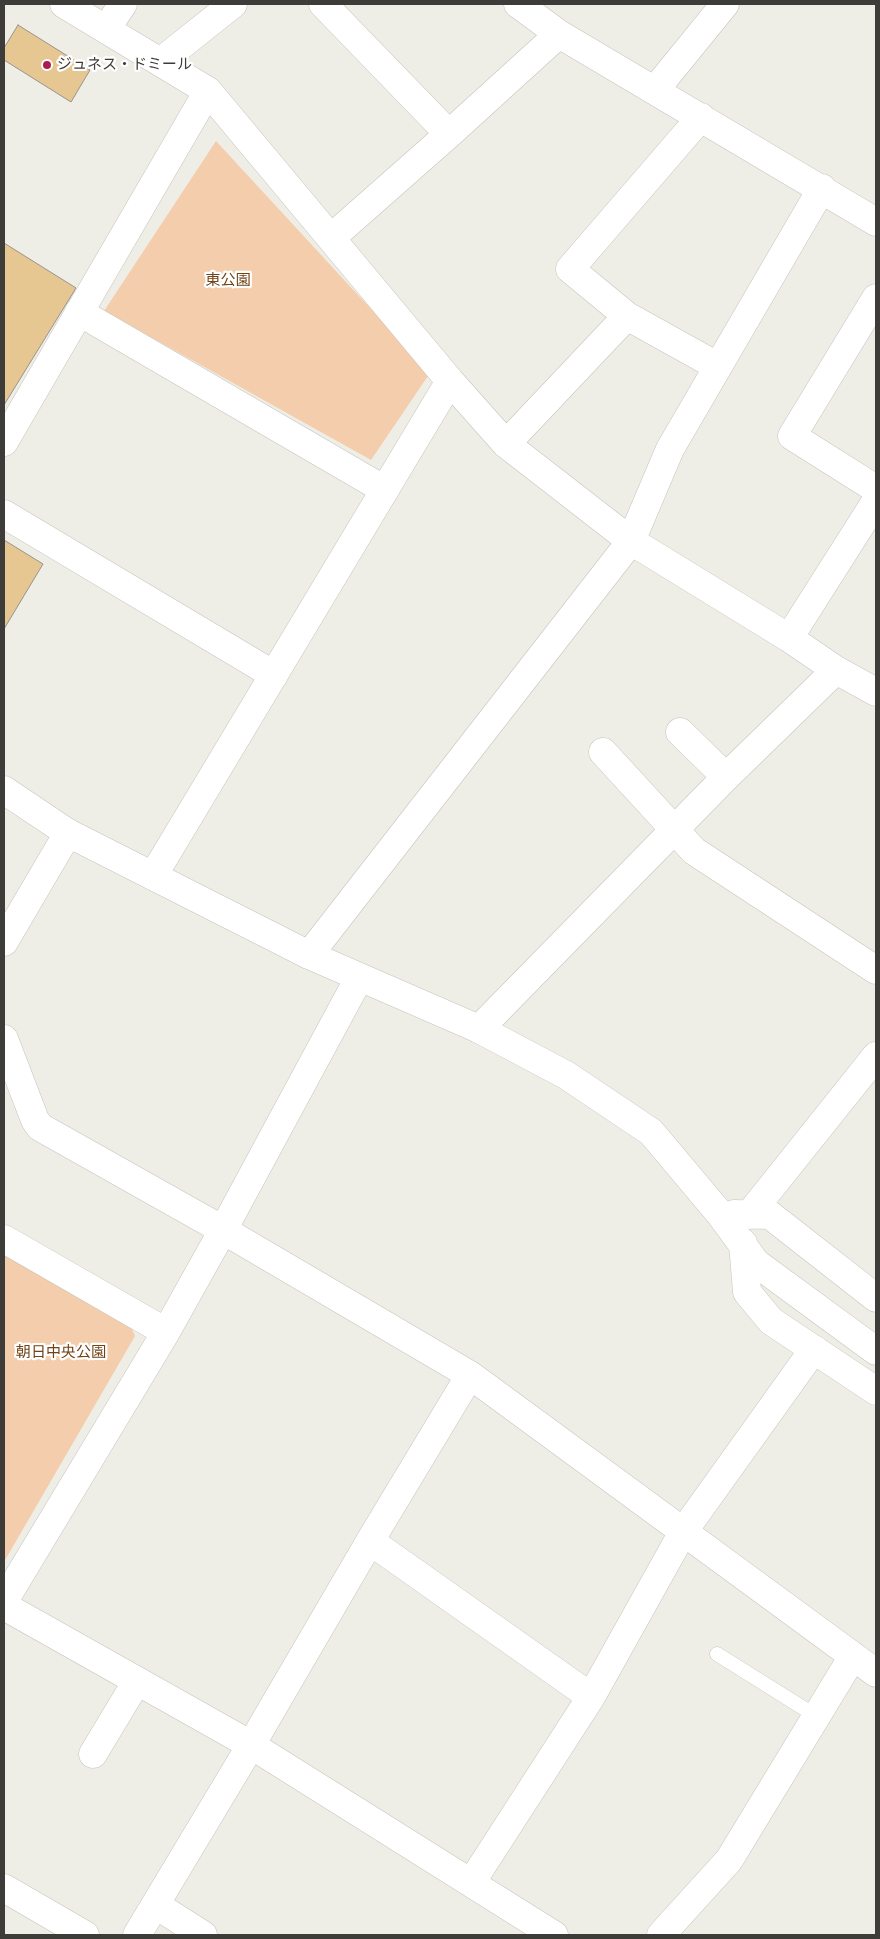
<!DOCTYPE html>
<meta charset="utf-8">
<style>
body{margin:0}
#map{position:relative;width:880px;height:1939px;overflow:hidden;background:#efeee6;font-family:Roboto,sans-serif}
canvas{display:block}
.frame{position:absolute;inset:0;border:5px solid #3d3c39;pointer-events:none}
</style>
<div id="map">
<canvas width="880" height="1939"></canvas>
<div class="frame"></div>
</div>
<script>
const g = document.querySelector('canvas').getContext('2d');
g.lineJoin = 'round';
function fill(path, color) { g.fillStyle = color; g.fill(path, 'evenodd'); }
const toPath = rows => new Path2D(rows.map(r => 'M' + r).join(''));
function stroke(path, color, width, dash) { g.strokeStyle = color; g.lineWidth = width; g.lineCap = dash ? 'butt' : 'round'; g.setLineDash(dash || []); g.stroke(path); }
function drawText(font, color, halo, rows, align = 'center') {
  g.font = font + ' Roboto,"Noto Sans JP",sans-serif'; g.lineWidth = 4.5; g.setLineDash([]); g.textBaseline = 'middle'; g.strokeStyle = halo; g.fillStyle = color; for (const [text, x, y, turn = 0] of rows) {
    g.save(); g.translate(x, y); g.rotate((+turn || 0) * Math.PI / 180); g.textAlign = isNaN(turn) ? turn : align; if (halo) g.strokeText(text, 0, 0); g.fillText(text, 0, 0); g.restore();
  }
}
fill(toPath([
 [216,141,430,373,371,460,104,311],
 [4,1254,132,1329,135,1336,4,1562]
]), '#f4cdad');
const building = toPath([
 [18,25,90,70,71,102,4,60,4,48,18,25],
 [4,243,76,288,4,405,4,243],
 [4,540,43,564,4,629,4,540]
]);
fill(building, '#e6c691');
stroke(building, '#97938c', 1);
const service = toPath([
 [717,1654,816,1716]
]);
const minor = toPath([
 [64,4,208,91,450,381,506,444,631,541,789,638,836,670,876,692],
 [323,4,449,134],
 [518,4,559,34,876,222],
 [106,29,123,4],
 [160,62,233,4],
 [655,90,725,4],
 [701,117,570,269,627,316,717,366],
 [331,238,449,134,559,34],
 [876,298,792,436,876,489],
 [79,312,385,490],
 [4,442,208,91],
 [506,444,627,316],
 [4,514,274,675],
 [789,638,876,501],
 [680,732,726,777],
 [603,752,694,851,876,970],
 [153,876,450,381],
 [4,942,68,833],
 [309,955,631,541,670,449,822,188],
 [479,1029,726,777,836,670],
 [4,1039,35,1120,40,1127,223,1230,470,1375,876,1673],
 [734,1214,770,1215,876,1298],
 [749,1215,876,1056],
 [4,1239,166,1332],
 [743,1243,747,1292,771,1321,876,1391],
 [470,1375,370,1541,591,1697],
 [4,1601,166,1332,223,1230,359,978],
 [4,1606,251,1745,554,1935],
 [93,1754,137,1681],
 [471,1883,591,1697,683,1532,814,1349],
 [4,1888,85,1935],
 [156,1905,203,1935],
 [137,1935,251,1745,370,1541],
 [661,1935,729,1860,853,1656]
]);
const tertiary = toPath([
 [4,790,68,833,153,876,309,955,479,1029,566,1075,651,1132,720,1214,756,1263,876,1351]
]);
stroke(service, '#c5c3bc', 15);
stroke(minor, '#c5c3bc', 29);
stroke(tertiary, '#c5c3bc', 29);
stroke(service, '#fff', 14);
stroke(minor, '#fff', 28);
stroke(tertiary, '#fff', 28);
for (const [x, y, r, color] of [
 [47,65,5,"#ad1b4d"]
]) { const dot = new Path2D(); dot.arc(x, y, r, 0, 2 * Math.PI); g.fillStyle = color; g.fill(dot); stroke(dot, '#fff', 2); }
drawText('15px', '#3d3c39', '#fff', [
 ["ジュネス・ドミール",57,65]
], 'left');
drawText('15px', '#714315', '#fff', [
 ["東公園",228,281],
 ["朝日中央公園",61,1353]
]);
</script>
